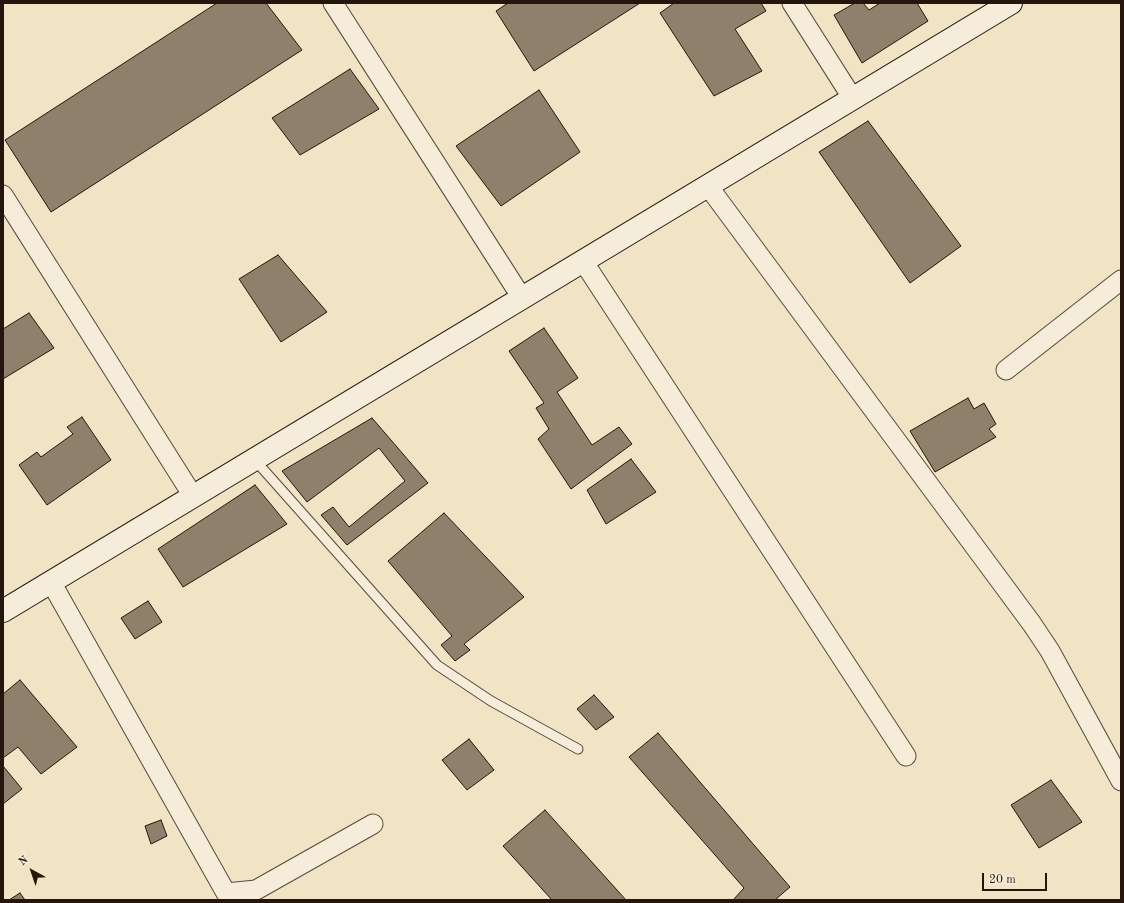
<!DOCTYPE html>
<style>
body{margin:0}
#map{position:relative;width:1124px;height:903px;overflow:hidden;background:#f0e4c4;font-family:"Old Standard TT",serif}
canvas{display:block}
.frame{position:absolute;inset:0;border:4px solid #24150d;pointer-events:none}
.north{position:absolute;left:12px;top:851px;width:40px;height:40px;-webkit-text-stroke:3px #f5edd9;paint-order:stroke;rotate:320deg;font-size:11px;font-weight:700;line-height:16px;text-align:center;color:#24150d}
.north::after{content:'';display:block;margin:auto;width:14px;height:18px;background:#24150d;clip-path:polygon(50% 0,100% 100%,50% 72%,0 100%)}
.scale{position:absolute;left:982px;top:873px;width:65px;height:18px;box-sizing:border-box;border:2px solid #24150d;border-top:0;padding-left:5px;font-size:12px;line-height:14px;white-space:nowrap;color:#24150d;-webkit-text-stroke:3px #f5edd9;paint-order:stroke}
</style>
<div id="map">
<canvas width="1124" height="903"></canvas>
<div class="frame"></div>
<div class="north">N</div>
<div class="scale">20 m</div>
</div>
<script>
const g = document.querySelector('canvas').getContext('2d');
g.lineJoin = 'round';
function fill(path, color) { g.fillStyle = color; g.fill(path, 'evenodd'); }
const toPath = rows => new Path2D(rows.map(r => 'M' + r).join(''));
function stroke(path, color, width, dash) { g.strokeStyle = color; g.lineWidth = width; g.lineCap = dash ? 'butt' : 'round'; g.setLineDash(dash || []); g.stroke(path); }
const building = toPath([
 [217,3,266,3,302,50,51,212,5,140,217,3],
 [508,3,640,3,534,71,496,11,508,3],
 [674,3,761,3,766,11,735,29,762,71,714,96,660,13,674,3],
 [855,3,863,3,869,10,880,3,917,3,928,21,862,63,834,15,855,3],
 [350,69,379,109,300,155,272,118,350,69],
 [539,90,580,152,501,206,456,146,539,90],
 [868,121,961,246,910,283,819,152,868,121],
 [278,255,327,312,281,342,239,279,278,255],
 [29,313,54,348,3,379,3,329,29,313],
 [544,328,578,378,557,392,592,445,619,427,632,444,571,489,538,439,549,429,536,408,544,403,509,351,544,328],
 [968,398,974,409,984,403,996,424,989,429,996,437,935,472,910,431,968,398],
 [82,417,111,460,47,505,19,465,37,452,41,457,73,434,67,427,82,417],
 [372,418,428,483,347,545,321,515,333,507,349,527,405,481,379,448,307,502,282,471,372,418],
 [631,459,656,492,606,524,587,490,631,459],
 [255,485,287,524,183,587,158,549,255,485],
 [444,513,524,597,464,644,470,650,455,661,441,645,452,636,388,561,444,513],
 [148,601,162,622,135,639,121,618,148,601],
 [20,680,77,747,41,774,18,747,3,758,3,694,20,680],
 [594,695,614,717,596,730,577,709,594,695],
 [658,733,790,887,775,900,733,900,744,888,629,757,658,733],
 [469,739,494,770,467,790,442,760,469,739],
 [3,766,22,789,3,804,3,766],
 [1051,780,1082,822,1039,848,1011,805,1051,780],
 [545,810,626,900,552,900,503,846,545,810],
 [161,820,167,836,151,844,145,826,161,820],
 [20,893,25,900,9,900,20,893]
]);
fill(building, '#8e816c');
stroke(building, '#24150d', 1);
const lane = toPath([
 [254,459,437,665,491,701,578,749]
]);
const street = toPath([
 [333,3,522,298],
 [792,3,853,99],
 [708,186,1032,624,1050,651,1121,781],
 [3,195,193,496],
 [583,261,906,756],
 [1006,370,1121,280],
 [51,582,226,893,256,890,373,824]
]);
const secondary = toPath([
 [3,611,1011,3]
]);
stroke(lane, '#57493b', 11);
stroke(street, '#57493b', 21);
stroke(secondary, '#24150d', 24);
stroke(lane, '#f5edd9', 9);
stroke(street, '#f5edd9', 19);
stroke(secondary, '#f5edd9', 22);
</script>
